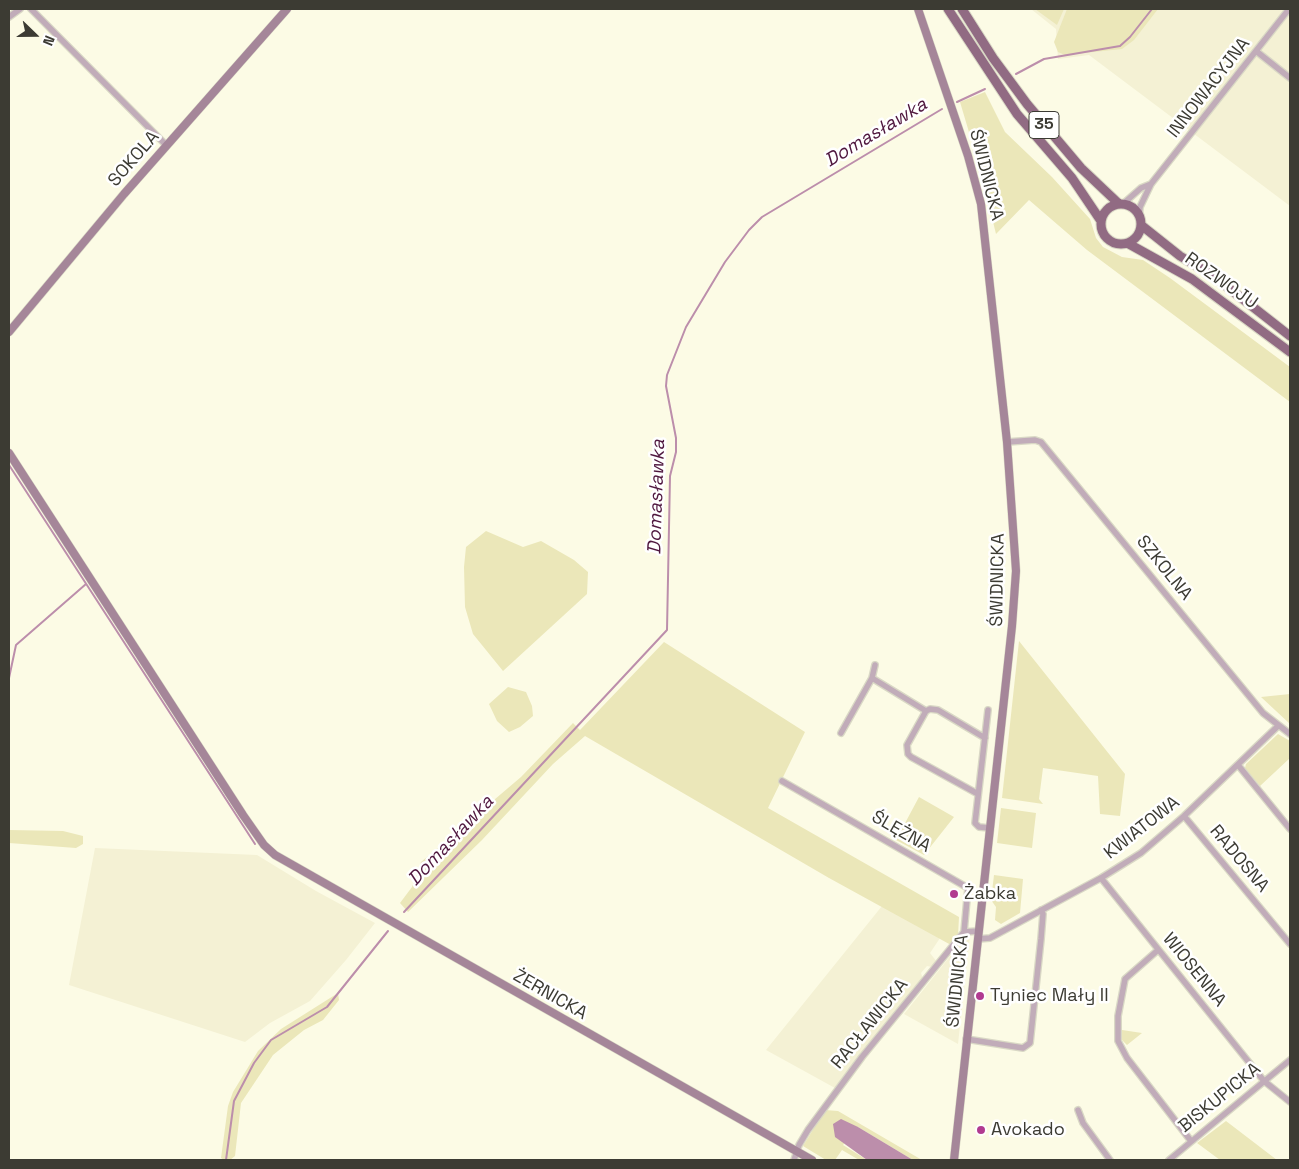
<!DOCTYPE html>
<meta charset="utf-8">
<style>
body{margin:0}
#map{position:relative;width:1299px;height:1169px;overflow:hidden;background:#fcfbe5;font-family:"Space Grotesk",sans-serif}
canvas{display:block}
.frame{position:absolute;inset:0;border:10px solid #3c3b33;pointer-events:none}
.north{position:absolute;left:10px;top:10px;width:50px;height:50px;-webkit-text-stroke:4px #fff;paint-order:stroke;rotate:112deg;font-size:14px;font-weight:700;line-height:20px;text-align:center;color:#3c3b33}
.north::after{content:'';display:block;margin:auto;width:18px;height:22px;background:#3c3b33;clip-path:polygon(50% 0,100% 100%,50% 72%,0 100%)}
</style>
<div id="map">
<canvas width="1299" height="1169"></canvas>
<div class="frame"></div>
<div class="north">N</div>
</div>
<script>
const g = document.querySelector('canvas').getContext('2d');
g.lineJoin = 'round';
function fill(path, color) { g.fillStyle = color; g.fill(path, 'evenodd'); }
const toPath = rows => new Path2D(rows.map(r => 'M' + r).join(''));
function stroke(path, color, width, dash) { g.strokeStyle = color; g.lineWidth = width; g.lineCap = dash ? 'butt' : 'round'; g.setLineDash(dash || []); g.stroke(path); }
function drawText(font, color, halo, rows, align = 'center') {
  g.font = font + ' "Space Grotesk",sans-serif'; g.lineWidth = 5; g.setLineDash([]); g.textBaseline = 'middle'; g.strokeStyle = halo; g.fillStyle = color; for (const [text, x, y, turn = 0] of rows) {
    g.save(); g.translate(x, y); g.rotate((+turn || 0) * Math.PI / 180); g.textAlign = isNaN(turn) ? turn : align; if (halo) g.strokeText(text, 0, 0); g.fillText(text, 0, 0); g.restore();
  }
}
fill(toPath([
 [1031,9,1290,9,1290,206,1089,55,1058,59,1056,29],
 [95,848,257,855,316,891,375,923,346,960,310,1001,270,1023,245,1042,69,985],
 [882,906,940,938,930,953,937,962,932,967,927,966,921,973,923,979,835,1088,766,1050],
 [967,935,970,935,958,1044,904,1014]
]), '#f4f1d4');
fill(toPath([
 [1035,9,1064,9,1057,25],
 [1067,9,1158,9,1134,40,1122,49,1065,55,1058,52,1054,42],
 [985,92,1005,132,1052,177,1090,219,1096,238,1103,247,1122,257,1143,260,1170,278,1290,367,1290,402,1087,250,1029,200,996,234,980,169,960,102],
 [486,531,523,547,541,541,574,560,588,572,587,594,503,671,473,634,465,607,464,567,466,547],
 [1019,641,1125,774,1120,816,1100,814,1098,776,1043,768,1039,799,1043,804,1002,798],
 [664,642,805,732,768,808,959,917,958,936,951,945,829,878,585,736,553,764,482,840,408,912,400,903,412,887,421,862,521,777,573,723,580,730],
 [508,687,526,692,532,706,533,716,520,727,509,732,497,721,489,704],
 [1290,694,1290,724,1261,697],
 [1278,734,1290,741,1290,758,1260,786,1245,768,1246,764],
 [919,797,954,817,924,855,896,840],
 [1001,808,1036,813,1032,848,997,843],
 [9,830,63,831,83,836,83,844,76,848,9,843],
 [994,875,1023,879,1020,913,1001,924,995,920,996,907,991,900],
 [338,993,339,1000,323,1020,304,1030,273,1055,241,1103,235,1156,230,1160,224,1160,221,1158,228,1106,233,1092,258,1051,281,1029],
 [1122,1030,1142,1033,1127,1045,1122,1040],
 [825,1110,838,1111,922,1160,913,1160,858,1127,843,1145,867,1160,859,1160,842,1150,835,1160,826,1160,803,1146],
 [1226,1121,1277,1160,1220,1160,1197,1143]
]), '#ebe7b9');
fill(toPath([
 [841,1119,858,1127,913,1160,867,1160,835,1137,833,1124]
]), '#bc8eab');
stroke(toPath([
 [1016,74,1044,59,1120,46,1130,37,1152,9],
 [957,102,985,89],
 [9,465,255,844],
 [9,678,16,645,86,584],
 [404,912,667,630,670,476,676,452,676,438,666,386,667,375,686,327,725,262,749,230,762,217,942,109],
 [226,1160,234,1101,254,1063,271,1040,327,1007,388,931]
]), '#bc8eab', 2);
const street = toPath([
 [31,9,166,145],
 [9,17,20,9],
 [1256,51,1290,78],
 [1124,203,1141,188,1151,184],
 [1139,217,1140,207,1151,184,1289,9],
 [1007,442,1035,440,1041,442,1263,713,1290,734],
 [872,678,926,711],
 [988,710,975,823,979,827,990,828],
 [841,733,872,678,875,665],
 [1238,765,1290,829],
 [782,781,968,888,964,932],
 [978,794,911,757,908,754,907,745,926,711,930,709,938,710,985,738],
 [1184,816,1290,944],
 [1101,878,1264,1081,1290,1102],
 [978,939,990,938,1101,878,1141,853,1184,816,1278,726],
 [1158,950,1125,979,1118,1016,1118,1041,1127,1058,1191,1141],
 [966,1039,1023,1048,1030,1043,1041,939,1043,914,1041,910],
 [1078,1110,1083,1123,1110,1160],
 [794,1160,799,1145,808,1130,862,1057,964,932,979,931],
 [1169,1160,1290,1060]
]);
const secondary = toPath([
 [918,9,968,156,981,204,1007,442,1016,571,1012,626,954,1160],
 [9,332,124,194,287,9],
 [9,453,243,815,264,845,275,855,812,1160]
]);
const primary = toPath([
 [948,9,1017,114,1072,178,1101,221],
 [962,9,993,58,1027,104,1081,168,1118,203],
 '1101 224a20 20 0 1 1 40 0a20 20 0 1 1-40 0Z',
 [1141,225,1180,256,1212,275,1290,336],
 [1129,244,1192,279,1290,352]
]);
stroke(street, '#d9d8c5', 8);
stroke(secondary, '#d9d8c5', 9);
stroke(primary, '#d9d8c5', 11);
stroke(street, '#c1acb9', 5.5);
stroke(secondary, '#a58699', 8);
stroke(primary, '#916b83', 9);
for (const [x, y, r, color] of [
 [954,894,5,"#b13a90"],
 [980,996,5,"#b13a90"],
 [981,1130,5,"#b13a90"]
]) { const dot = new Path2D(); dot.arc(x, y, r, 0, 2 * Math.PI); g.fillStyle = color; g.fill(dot); stroke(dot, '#fff', 2); }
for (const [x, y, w] of [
 [1044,125,30]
]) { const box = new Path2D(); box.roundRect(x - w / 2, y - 13.5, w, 27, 4); g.fillStyle = '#fff'; g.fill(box); stroke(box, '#3c3b33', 1); }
drawText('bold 16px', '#3c3b33', null, [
 ["35",1044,125]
]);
drawText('18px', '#3c3b33', '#fff', [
 ["INNOWACYJNA",1209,88,-52],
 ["SOKOLA",134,159,-49],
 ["ŚWIDNICKA",986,175,76],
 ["ROZWOJU",1221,281,35],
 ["SZKOLNA",1164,568,51],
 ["ŚWIDNICKA",998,580,-89],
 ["KWIATOWA",1142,828,-38],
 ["ŚLĘŻNA",901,832,30],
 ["RADOSNA",1239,859,50],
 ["WIOSENNA",1194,970,51],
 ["ŚWIDNICKA",958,981,-84],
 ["ŻERNICKA",550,995,30],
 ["RACŁAWICKA",870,1024,-51],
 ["BISKUPICKA",1220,1098,-39]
]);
drawText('18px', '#3c3b33', '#fff', [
 ["Żabka",964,894],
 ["Tyniec Mały II",990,996],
 ["Avokado",991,1130]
], 'left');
drawText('italic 19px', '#4f173e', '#fff', [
 ["Domasławka",876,133,-31],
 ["Domasławka",657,497,-88],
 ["Domasławka",451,841,-47]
]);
</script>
